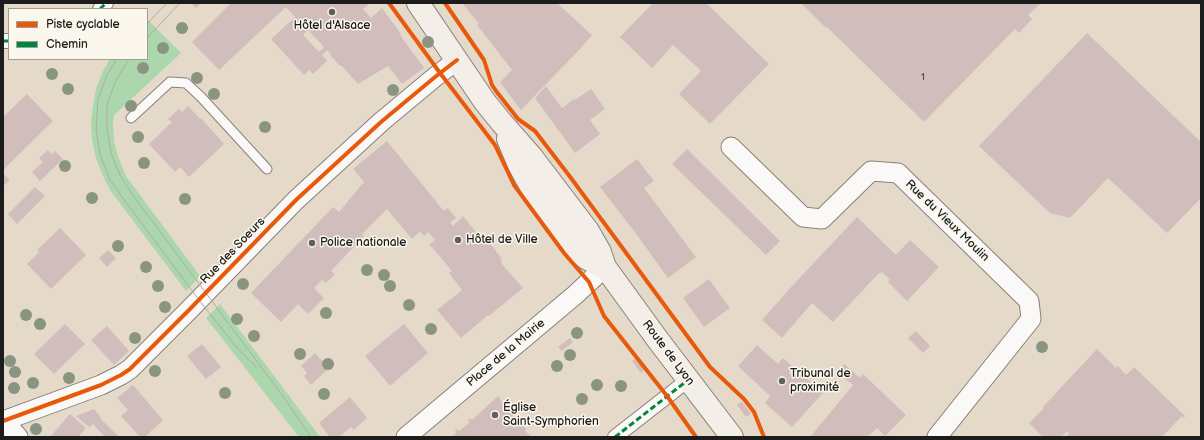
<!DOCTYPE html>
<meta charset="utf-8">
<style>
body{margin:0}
#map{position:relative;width:1204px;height:440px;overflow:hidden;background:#e5dac9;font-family:"Balsamiq Sans",sans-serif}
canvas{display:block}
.frame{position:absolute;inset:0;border:4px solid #1c1c1c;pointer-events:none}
.legend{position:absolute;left:8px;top:8px;width:140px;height:52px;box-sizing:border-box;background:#fbf7ec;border:1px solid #a29f99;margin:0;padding:5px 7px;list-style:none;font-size:12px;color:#1c1c1c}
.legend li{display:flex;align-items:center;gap:8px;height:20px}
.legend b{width:20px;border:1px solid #a29f99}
</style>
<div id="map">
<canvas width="1204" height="440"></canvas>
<div class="frame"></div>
<ul class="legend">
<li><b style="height:5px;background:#e8590c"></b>Piste cyclable</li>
<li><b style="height:5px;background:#00873e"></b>Chemin</li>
</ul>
</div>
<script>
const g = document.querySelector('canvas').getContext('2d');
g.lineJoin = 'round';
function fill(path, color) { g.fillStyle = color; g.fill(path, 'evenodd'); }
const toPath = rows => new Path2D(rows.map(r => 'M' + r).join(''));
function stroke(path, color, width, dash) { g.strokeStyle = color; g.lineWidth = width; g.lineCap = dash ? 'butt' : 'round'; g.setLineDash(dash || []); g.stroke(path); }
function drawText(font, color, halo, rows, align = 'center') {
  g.font = font + ' "Balsamiq Sans",sans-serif'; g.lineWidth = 3; g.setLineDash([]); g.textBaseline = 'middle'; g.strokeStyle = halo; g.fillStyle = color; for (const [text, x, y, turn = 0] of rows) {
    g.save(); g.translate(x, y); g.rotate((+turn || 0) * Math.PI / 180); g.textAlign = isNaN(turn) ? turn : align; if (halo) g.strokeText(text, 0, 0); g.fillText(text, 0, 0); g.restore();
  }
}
fill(toPath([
 [147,19,181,53,114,115,113,123,114,142,119,159,126,176,200,276,186,291,110,190,102,174,96,158,92,140,91,123,93,106,96,89,102,73,110,59,147,59],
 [220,304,320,437,299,437,206,318]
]), '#acd6ac');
fill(toPath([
 [193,3,201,3,196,8,192,4],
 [231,3,370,3,363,9,371,18,382,8,401,34,400,35,424,68,402,84,388,66,358,84,341,65,340,66,330,55,331,54,327,50,322,55,327,61,313,74,309,70,304,75,271,39,295,17,286,7,219,70,192,42],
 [308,30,324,47,319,52,303,35],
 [462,3,557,3,592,35,580,49,521,110,500,82,512,70,477,25,479,24],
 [653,3,706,3,769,64,710,124,679,94,701,71,698,68,673,45,652,68,620,37],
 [801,3,1041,3,1028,15,1032,19,1019,33,1015,29,924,122,827,27,826,28],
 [1087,33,1201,142,1201,198,1167,233,1108,178,1070,218,1050,213,979,146],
 [546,86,562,108,574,99,575,100,591,89,605,109,590,120,600,134,575,153,535,98],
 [27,94,53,121,3,170,3,117],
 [188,106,200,119,201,118,224,144,189,177,180,167,175,172,149,144,172,122,168,119,179,109,182,112],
 [387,141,443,210,445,210,448,208,456,218,450,222,453,226,463,216,484,242,489,242,502,259,500,260,502,262,501,263,523,288,489,316,488,315,461,338,437,310,462,290,449,273,452,271,432,247,429,245,435,240,428,232,424,236,420,231,412,239,387,209,362,234,364,236,331,271,335,274,326,283,322,280,314,288,324,298,308,314,298,304,281,322,251,293,333,207,339,212,364,182,353,169],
 [687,149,780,241,766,255,672,164],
 [48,150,52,154,55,151,63,159,40,181,32,172,43,162,39,158],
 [637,159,654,181,644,188,696,257,668,278,637,235,600,187],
 [3,173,10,180,3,186],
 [35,187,45,196,17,224,8,214],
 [857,217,896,255,910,240,939,267,907,301,888,282,890,280,882,272,880,274,879,273,833,322,812,303,782,338,762,320,793,285],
 [60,228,86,255,51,289,27,264,39,252,37,250],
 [108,250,116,258,107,267,99,258],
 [709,279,730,308,704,327,683,298],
 [65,324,85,344,54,374,34,354],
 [404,324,428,353,390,386,365,356],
 [107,326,129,351,114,365,91,340],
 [916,331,930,346,923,353,908,338],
 [570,338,573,342,562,351,558,347],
 [202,344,221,367,206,379,187,356],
 [757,345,778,364,783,358,793,367,789,373,790,375,796,369,823,393,792,427,765,403,770,396,738,366],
 [1097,349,1116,368,1118,366,1126,375,1134,367,1185,416,1184,418,1182,416,1162,437,1066,437,1069,433,1067,431,1061,437,1043,437,1029,423,1044,408,1043,407],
 [315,353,329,368,311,385,304,376,307,373,301,366],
 [636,358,645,369,641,373,632,361],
 [844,364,860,378,863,374,906,415,885,436,877,428,867,437,810,437,853,385,837,372],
 [133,385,163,420,145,437,140,437,121,416,128,410,117,398],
 [498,396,508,410,509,410,511,413,515,418,516,417,526,429,525,431,532,437,452,437,456,433,455,431,457,429,459,431,470,422,468,420,470,418,472,420],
 [350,397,367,418,354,430,351,427,339,437,330,437,319,423],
 [742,402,751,414,746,417,737,405],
 [94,409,101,417,100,418,119,437,105,437,93,424,89,427,76,416],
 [70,414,86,428,78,437,50,437]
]), '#d2bdbd');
const service = toPath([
 [131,118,170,82,186,83,201,97,267,169]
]);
const pedestrian = toPath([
 [100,9,106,3],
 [3,41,9,41],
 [615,437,688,380]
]);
const minor = toPath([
 [731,147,803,217,822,219,871,171,898,173,1029,301,1031,319,937,437],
 [3,421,101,385,121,375,130,369,189,310,296,200,381,122,435,77,457,60],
 [4,421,18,437],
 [406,437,575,295,605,267]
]);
const secondary = toPath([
 [418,3,485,102,502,123,531,156,588,231,600,252,605,267,658,340,732,437],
 [508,139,519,165,535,194,580,253,586,258,595,263,605,267]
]);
stroke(service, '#868179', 11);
stroke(pedestrian, '#868179', 16);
stroke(minor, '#868179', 21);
stroke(secondary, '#868179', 24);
stroke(service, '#fbf9f7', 9);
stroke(pedestrian, '#fbf9f7', 14);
stroke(minor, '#fbf9f7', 19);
stroke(secondary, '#f3efe8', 22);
stroke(toPath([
 [147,24,167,3],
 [147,38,180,3],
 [117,59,107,75,98,99,96,129,100,154,110,180,125,201,199,300,237,348,256,367],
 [129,59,115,82,107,105,107,129,111,153,120,175,132,194,285,399,311,437]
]), '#aeacaa', 1);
stroke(toPath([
 [100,9,106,3],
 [3,41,9,41],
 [615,437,688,380]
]), '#00873e', 3, [6, 3]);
stroke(toPath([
 [389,3,440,73,495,145,514,185,564,253,589,282,604,316,667,396,696,437],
 [445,3,484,60,492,85,496,91,518,119,535,131,571,178,710,367,744,399,754,412,764,437],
 [3,421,101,385,121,375,130,369,189,310,296,200,381,122,435,77,457,60]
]), '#e8590c', 4);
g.fillStyle = '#899581';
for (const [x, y] of [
 [182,28],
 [428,42],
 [163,48],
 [143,68],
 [52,74],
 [197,78],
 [68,89],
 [393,90],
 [214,94],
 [131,106],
 [265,127],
 [138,137],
 [144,163],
 [65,166],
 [92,198],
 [185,199],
 [118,246],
 [146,267],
 [367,270],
 [384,275],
 [243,284],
 [158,286],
 [390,286],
 [409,305],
 [165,307],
 [326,313],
 [26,315],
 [237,319],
 [40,324],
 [431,329],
 [577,333],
 [254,336],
 [135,338],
 [1042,347],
 [300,354],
 [570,355],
 [10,361],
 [328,364],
 [557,366],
 [155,371],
 [15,372],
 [69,378],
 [33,383],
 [597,385],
 [621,386],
 [14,388],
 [225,393],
 [324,394],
 [582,399],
 [36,429]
]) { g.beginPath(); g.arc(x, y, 6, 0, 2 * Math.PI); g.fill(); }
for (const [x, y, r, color] of [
 [332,12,4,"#625e59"],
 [458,240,4,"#625e59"],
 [312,243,4,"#625e59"],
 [782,381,4,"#625e59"],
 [495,415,4,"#625e59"]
]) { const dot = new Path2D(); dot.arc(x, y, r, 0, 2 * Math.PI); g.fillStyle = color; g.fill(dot); stroke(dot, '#fbf7ec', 1.5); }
drawText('10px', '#4a4444', null, [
 ["1",923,77]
]);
drawText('12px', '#1c1c1c', '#fbf7ec', [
 ["Hôtel d'Alsace",332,26,"center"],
 ["Hôtel de Ville",466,240],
 ["Police nationale",320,243],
 ["Tribunal de",790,374],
 ["proximité",790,388],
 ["Église",503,408],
 ["Saint-Symphorien",503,422]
], 'left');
drawText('12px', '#1c1c1c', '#fbf7ec', [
 ["Rue du Vieux Moulin",947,221,44],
 ["Rue des Soeurs",233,251,-46],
 ["Place de la Mairie",506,353,-40],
 ["Route de Lyon",668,353,53]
]);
</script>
